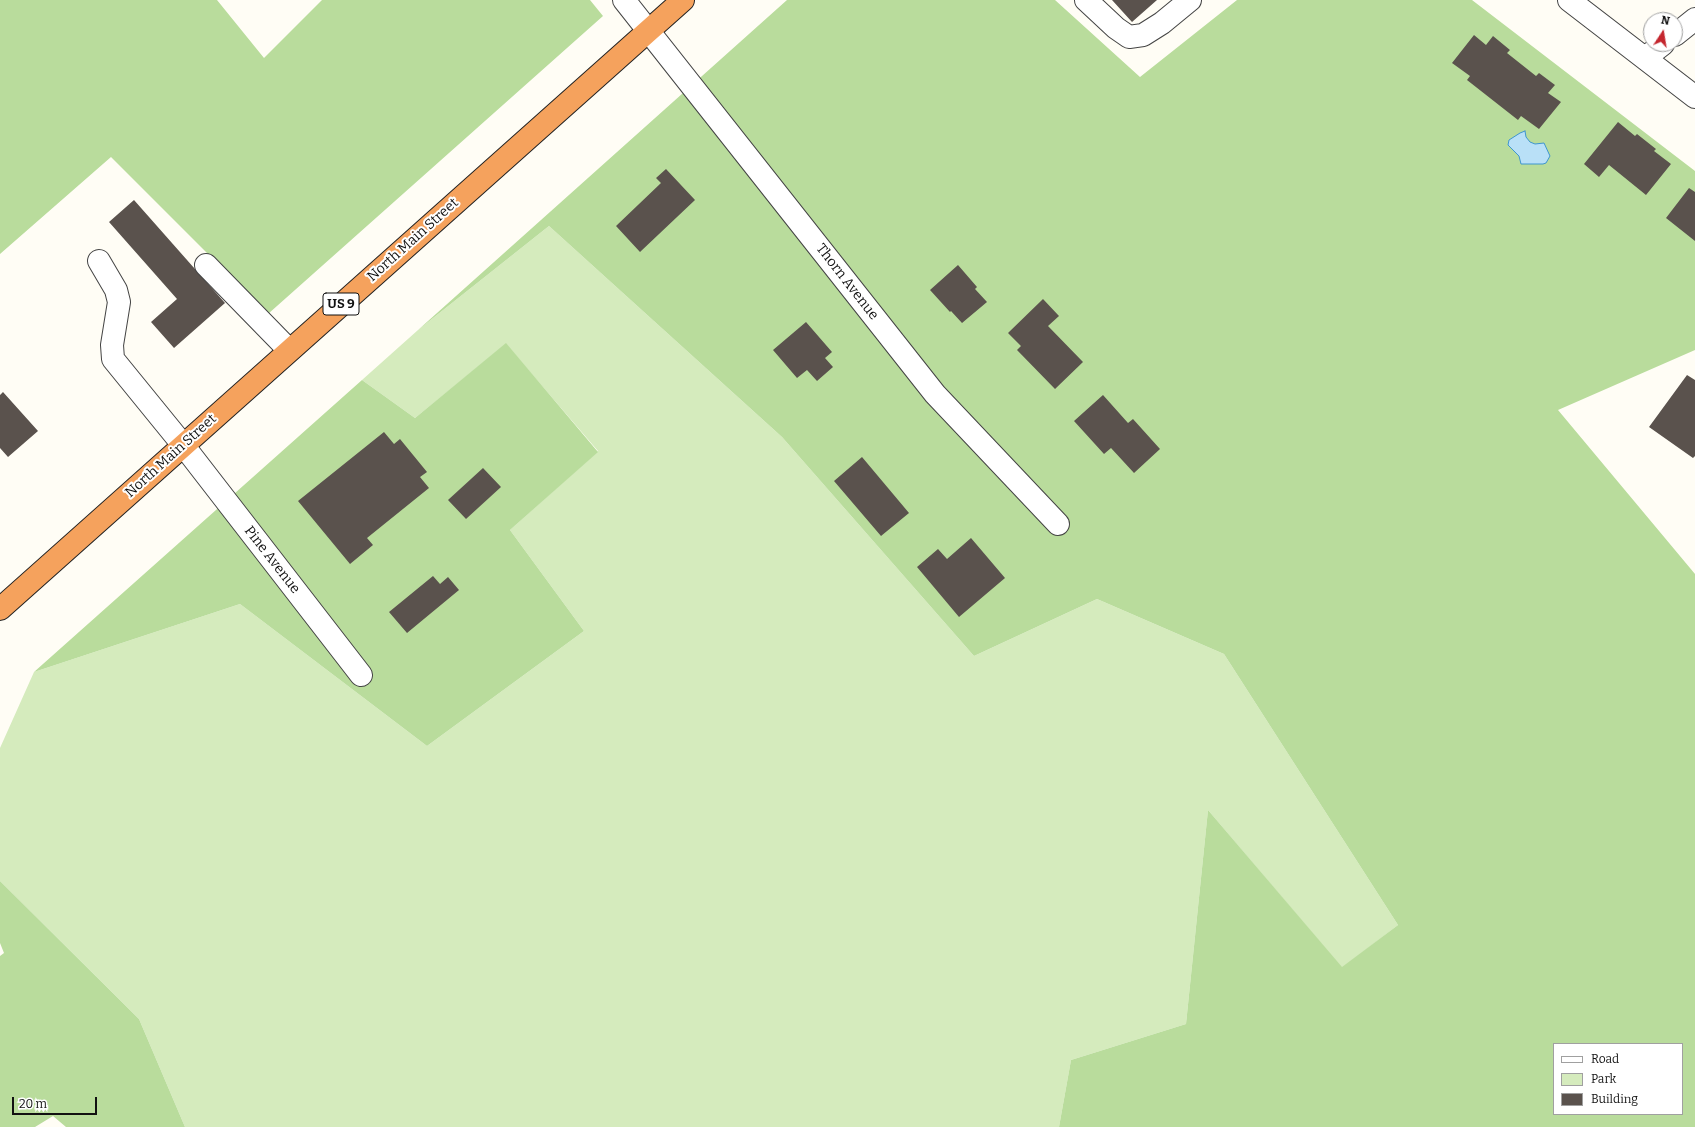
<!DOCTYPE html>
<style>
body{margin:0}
#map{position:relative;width:1695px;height:1127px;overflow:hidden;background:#fffdf5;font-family:Bitter,serif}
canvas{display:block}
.legend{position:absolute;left:1553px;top:1043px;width:130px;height:72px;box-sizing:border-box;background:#fff;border:1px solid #a0a0a0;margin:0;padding:5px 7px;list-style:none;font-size:12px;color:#111}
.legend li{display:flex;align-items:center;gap:8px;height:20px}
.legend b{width:20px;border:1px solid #a0a0a0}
.north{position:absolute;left:1643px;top:12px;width:40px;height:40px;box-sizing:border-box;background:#fff;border:1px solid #a0a0a0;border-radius:50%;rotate:12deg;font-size:11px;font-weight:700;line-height:16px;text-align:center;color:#111}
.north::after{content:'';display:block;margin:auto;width:14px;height:18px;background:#c4262e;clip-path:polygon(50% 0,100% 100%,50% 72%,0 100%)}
.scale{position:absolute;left:12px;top:1097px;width:85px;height:18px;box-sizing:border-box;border:2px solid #111;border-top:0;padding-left:5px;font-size:12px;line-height:14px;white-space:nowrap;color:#111;-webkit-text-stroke:3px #fff;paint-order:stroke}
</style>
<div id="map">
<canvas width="1695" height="1127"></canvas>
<ul class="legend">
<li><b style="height:5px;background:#fff"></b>Road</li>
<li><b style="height:11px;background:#d5ebbd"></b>Park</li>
<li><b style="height:11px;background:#5a524d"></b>Building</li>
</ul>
<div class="north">N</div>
<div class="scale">20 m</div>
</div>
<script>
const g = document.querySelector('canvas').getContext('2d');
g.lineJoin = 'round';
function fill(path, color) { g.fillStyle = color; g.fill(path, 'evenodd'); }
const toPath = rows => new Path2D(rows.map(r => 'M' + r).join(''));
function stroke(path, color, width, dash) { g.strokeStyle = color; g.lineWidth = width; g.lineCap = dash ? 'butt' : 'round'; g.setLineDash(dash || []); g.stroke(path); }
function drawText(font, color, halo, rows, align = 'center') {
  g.font = font + ' Bitter,serif'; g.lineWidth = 4; g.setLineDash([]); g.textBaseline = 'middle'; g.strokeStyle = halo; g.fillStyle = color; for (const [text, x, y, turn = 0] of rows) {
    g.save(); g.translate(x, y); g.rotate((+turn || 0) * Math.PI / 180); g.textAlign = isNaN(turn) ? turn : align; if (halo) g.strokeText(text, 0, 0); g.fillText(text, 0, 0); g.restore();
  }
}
fill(toPath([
 [549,226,782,437,974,656,1097,599,1224,654,1398,925,1342,968,1208,810,1186,1024,1071,1060,1059,1127,185,1127,139,1019,0,881,0,748,34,672,240,604,427,746,584,631,510,530,598,451,506,344,415,418,362,380,418,330]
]), '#d5ebbd');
fill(toPath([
 [0,0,217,0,264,58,322,0,590,0,603,16,268,314,111,157,0,254],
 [787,0,1055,0,1140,77,1237,0,1472,0,1695,171,1695,350,1558,410,1695,574,1695,1127,1059,1127,1071,1060,1186,1024,1208,810,1342,967,1398,925,1224,654,1097,599,974,656,782,437,549,226,418,330],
 [1554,1044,1682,1044,1682,1114,1554,1114],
 [506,343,598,452,510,530,584,631,427,746,240,604,34,672,362,380,415,418],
 [0,881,139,1019,185,1127,66,1127,53,1116,35,1127,0,1127,0,956,4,953,0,943]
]), '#b9dc9c');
const water = toPath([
 [1525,131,1526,137,1530,142,1535,144,1544,143,1550,156,1546,163,1543,164,1521,164,1519,156,1508,145,1509,140,1520,133,1525,131]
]);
fill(water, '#b9e0f7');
stroke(water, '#3f96cf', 1);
fill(toPath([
 [1112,0,1157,0,1132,22],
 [1474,35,1486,45,1493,36,1510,50,1507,53,1536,76,1539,73,1555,85,1548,93,1561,102,1539,129,1521,116,1518,120,1467,80,1470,76,1452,63],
 [1618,122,1635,136,1637,134,1656,149,1654,151,1671,164,1646,195,1609,165,1599,177,1584,164],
 [666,169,695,200,640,252,616,226,661,183,656,178],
 [1689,188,1695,192,1695,241,1666,218],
 [134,200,225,303,174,348,151,322,177,299,109,222],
 [958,265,977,287,975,289,987,302,962,323,951,311,950,312,930,290],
 [1043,299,1059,316,1048,326,1083,362,1055,389,1017,350,1021,346,1008,333],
 [806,322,832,352,825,358,833,367,817,381,807,370,797,378,773,350],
 [1687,375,1695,380,1695,456,1693,458,1649,427],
 [3,392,38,431,8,457,0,448,0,395],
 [1103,395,1128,423,1133,419,1160,449,1134,473,1111,448,1104,454,1074,421],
 [384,432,394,444,400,439,427,472,420,477,429,488,367,538,373,545,350,564,298,501],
 [862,457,909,513,881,536,834,481],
 [483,468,501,487,466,519,448,500],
 [971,538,1005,578,959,617,917,567,938,549,947,559],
 [433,576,440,584,448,577,459,590,407,633,389,612]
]), '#5a524d');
const minor = toPath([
 [624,0,935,394,1058,524],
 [1086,0,1116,28,1129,37,1143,35,1162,23,1190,0],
 [1569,0,1695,97],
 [1675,35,1695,19],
 [1645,58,1663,44],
 [99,261,116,290,119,302,112,345,113,359,183,445,361,675],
 [206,265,289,350]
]);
const highway = toPath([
 [0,609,683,0]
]);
stroke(minor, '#444', 24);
stroke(highway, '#222', 24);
stroke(minor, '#fff', 22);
stroke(highway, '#f5a25d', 22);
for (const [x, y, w] of [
 [341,304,36]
]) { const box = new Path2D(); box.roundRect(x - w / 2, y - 11, w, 22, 3); g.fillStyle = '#fff'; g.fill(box); stroke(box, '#111', 1); }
drawText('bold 13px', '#111', null, [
 ["US 9",341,304]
]);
drawText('14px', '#111', '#fff', [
 ["North Main Street",413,240,-42],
 ["Thorn Avenue",847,282,52],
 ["North Main Street",171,456,-42],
 ["Pine Avenue",272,560,52]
]);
</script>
